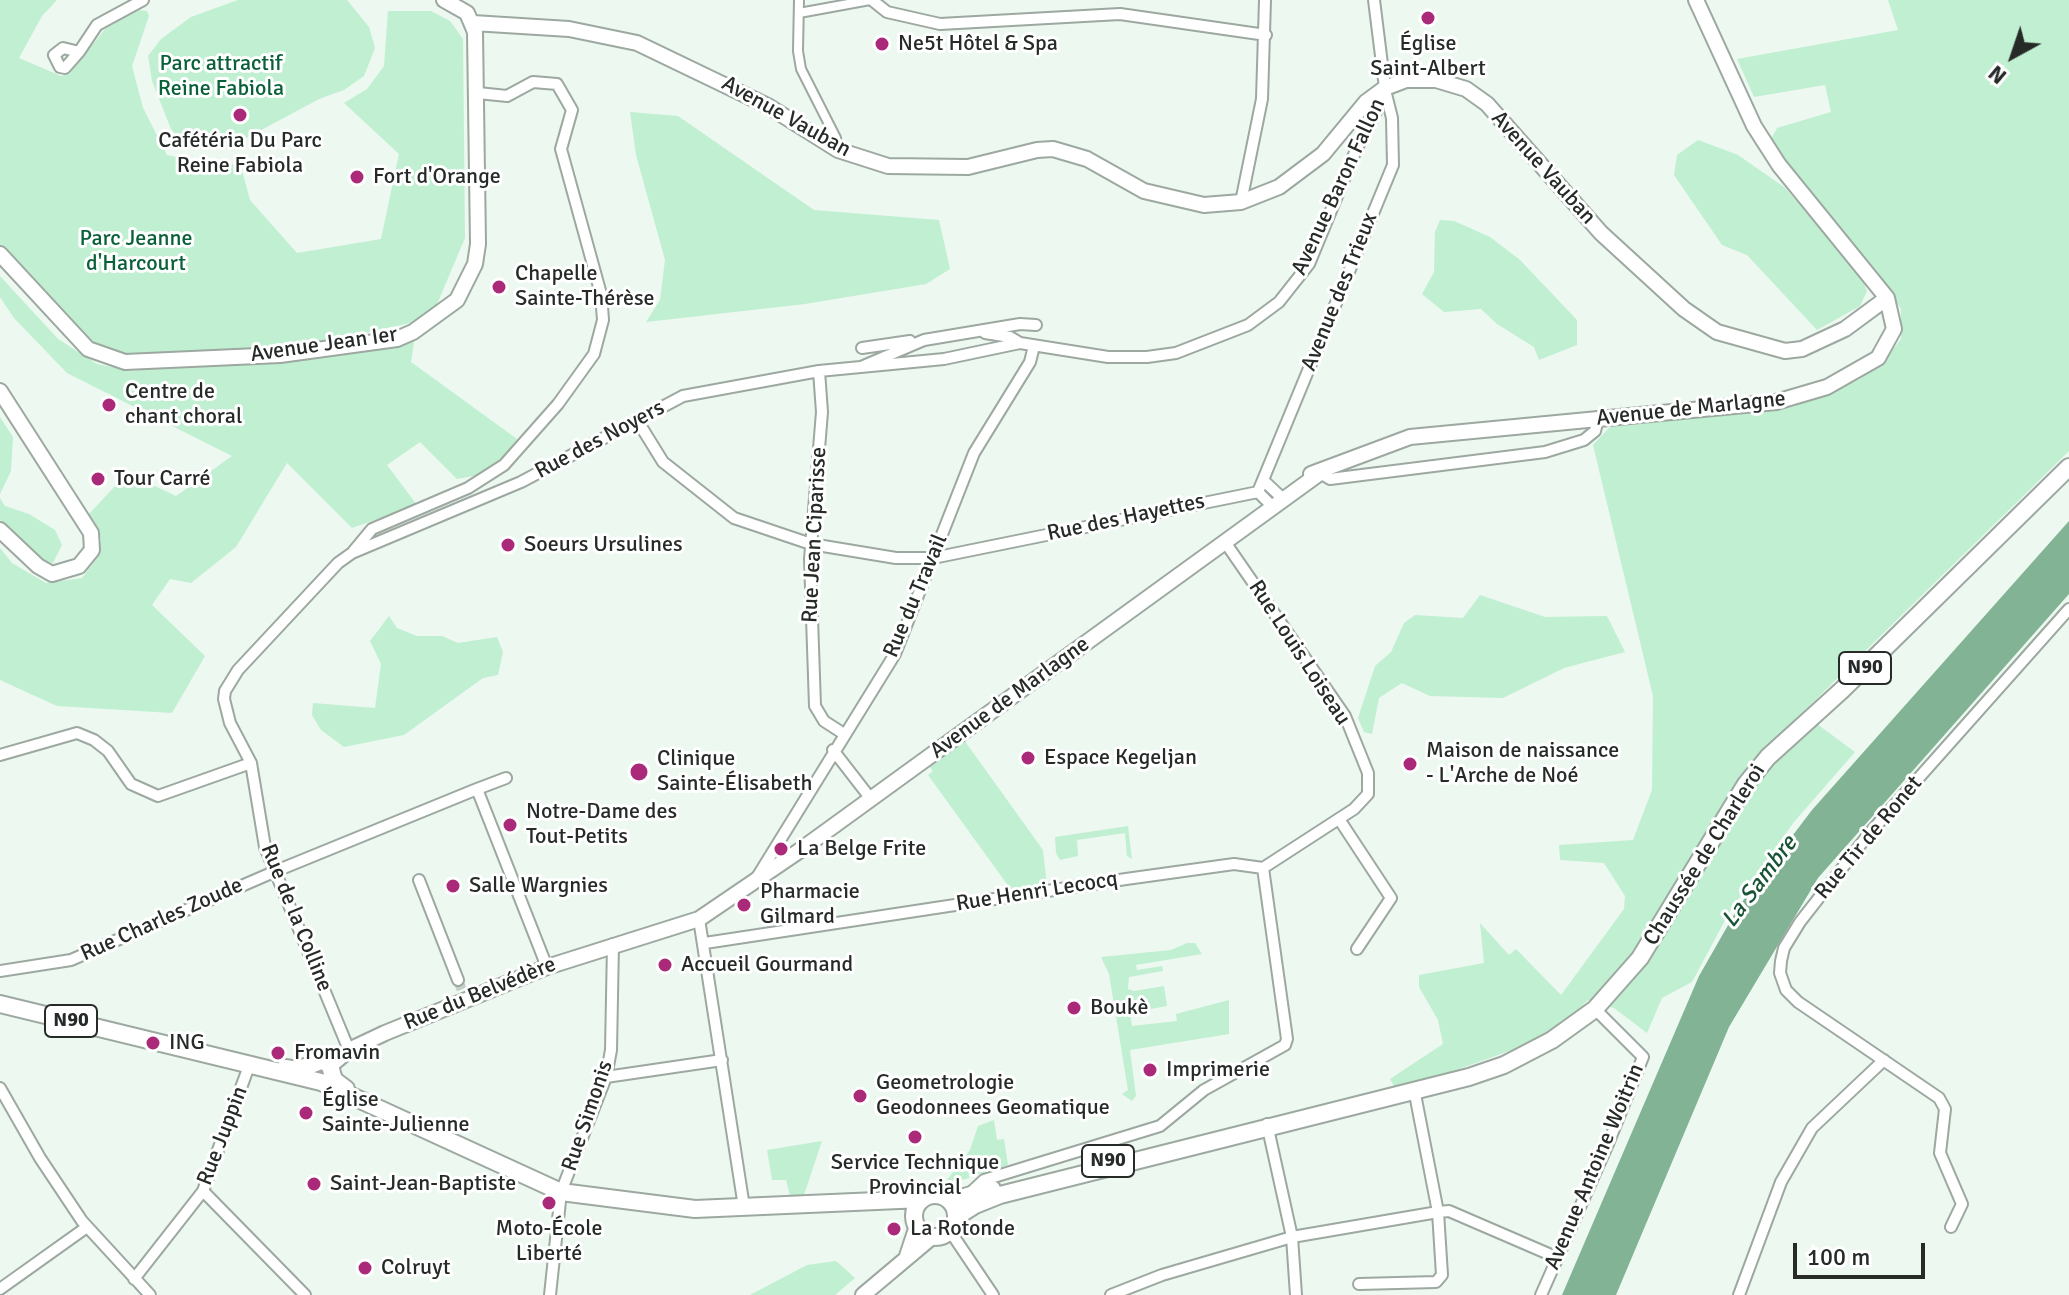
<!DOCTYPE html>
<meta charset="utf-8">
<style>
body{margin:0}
#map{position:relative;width:2069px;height:1295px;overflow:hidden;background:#ecf8f0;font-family:Signika,sans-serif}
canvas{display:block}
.north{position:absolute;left:1973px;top:16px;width:80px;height:80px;-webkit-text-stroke:6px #fff;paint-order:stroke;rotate:220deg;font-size:22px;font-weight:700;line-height:32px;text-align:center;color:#262b28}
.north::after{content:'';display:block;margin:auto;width:28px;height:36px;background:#262b28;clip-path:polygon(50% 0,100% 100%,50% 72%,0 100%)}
.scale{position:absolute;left:1793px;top:1243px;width:132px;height:36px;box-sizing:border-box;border:4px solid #262b28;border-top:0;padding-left:10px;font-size:24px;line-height:28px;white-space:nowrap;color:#262b28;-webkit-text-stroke:6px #fff;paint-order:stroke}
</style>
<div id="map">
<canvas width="2069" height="1295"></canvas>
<div class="north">N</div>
<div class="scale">100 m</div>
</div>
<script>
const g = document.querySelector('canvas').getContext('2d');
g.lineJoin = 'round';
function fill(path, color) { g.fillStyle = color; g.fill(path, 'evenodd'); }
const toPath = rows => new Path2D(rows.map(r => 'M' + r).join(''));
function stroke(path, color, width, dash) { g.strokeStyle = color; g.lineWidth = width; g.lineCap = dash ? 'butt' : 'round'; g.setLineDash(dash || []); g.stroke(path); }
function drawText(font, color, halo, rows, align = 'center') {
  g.font = font + ' Signika,sans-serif'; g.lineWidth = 6; g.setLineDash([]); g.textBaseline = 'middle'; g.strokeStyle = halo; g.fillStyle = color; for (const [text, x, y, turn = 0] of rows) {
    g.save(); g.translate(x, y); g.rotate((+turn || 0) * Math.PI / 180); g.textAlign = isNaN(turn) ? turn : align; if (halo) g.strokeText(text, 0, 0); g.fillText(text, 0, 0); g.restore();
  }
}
fill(toPath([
 [0,0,57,0,42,16,19,58,61,76,70,73,105,29,138,10,147,11,149,16,132,66,143,108,167,155,222,166,240,163,250,200,297,253,381,239,399,154,344,103,367,89,384,66,388,11,431,11,450,21,463,39,465,238,435,309,410,323,338,339,213,352,113,355,93,347,67,329,39,308,0,265],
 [238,0,347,0,369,27,375,48,364,76,344,90,319,99,226,149,194,149,182,143,171,129,152,81,148,56,161,39,191,17],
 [1888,0,2069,0,2069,451,1802,713,1855,752,1794,822,1730,911,1692,982,1662,998,1647,1033,1614,1008,1588,1000,1562,1026,1523,1046,1434,1078,1394,1086,1390,1079,1443,1044,1438,1020,1419,987,1419,975,1484,963,1480,923,1509,955,1516,949,1561,995,1624,909,1625,896,1604,863,1560,860,1559,845,1633,840,1652,790,1653,696,1593,445,1610,427,1784,409,1829,394,1860,379,1887,357,1901,339,1901,309,1880,277,1770,141,1777,128,1831,112,1825,85,1754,97,1737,59,1898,30],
 [630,112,678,116,814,210,939,220,950,269,926,284,805,304,646,322,660,300,665,260,636,155],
 [1698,140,1738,155,1784,187,1859,271,1867,291,1860,306,1817,330,1747,255,1722,245,1674,175,1677,155],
 [1440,220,1454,221,1490,237,1520,260,1577,320,1577,345,1539,360,1534,347,1497,324,1481,309,1444,312,1422,294,1434,272,1435,232],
 [0,276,58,339,97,364,131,371,415,336,411,362,517,439,495,472,457,479,420,442,387,465,417,505,352,528,287,463,236,547,191,583,170,579,152,605,205,656,172,713,57,706,0,680,0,548,12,563,46,583,82,578,98,557,101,539,88,515,118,483,123,471,176,496,232,456,67,373,14,318,0,297],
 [0,417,13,437,11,471,0,494],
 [0,498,5,506,29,514,55,530,62,545,53,563,37,560,0,520],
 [1480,595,1545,617,1607,616,1625,652,1564,668,1503,698,1430,696,1402,683,1379,698,1372,734,1364,732,1358,718,1375,666,1391,652,1404,623,1415,615,1463,618],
 [389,616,397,628,417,636,442,636,458,643,497,637,503,652,498,675,483,678,404,735,344,747,321,730,312,715,313,703,375,708,381,664,370,641],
 [964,740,1043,850,1047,886,1012,891,928,775,933,771,929,766],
 [1128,826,1132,859,1127,856,1125,833,1077,840,1078,856,1060,860,1056,853,1055,837],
 [1187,943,1195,943,1202,954,1136,965,1137,970,1162,966,1163,971,1129,977,1128,989,1134,991,1164,986,1167,1006,1130,1013,1132,1026,1177,1021,1176,1014,1229,1000,1229,1034,1130,1050,1136,1096,1132,1101,1122,1094,1128,1090,1109,974,1101,957,1171,950],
 [994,1120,997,1140,1004,1139,1008,1165,976,1175,974,1158,967,1158,969,1178,943,1185,970,1150,978,1126],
 [822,1141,804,1195,790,1196,786,1180,772,1180,767,1150],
 [836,1261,855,1278,835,1295,750,1295,807,1265]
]), '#c1efd2');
fill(toPath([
 [2069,521,2069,594,1818,878,1729,1027,1616,1295,1562,1295,1699,976,1739,906,1812,810]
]), '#82b395');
stroke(toPath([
 [458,980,463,993]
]), '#c4cfc8', 10, [10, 5]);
const pedestrian = toPath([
 [799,0,798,51,801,69,836,138,838,150],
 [799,13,870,0]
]);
const minor = toPath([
 [872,0,887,12,940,24,1120,14,1266,35],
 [79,52,63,48,54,55,60,67,65,68,79,52,97,25,143,0],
 [1241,202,1262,99,1265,0],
 [985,333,1010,337,1020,343],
 [862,348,910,341],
 [861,367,924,340,1020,324,1036,325],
 [819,371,822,412,810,559,815,706,824,721,844,734],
 [637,420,663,462,734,518,811,544,896,558,933,558,1258,492],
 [1320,473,1330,479,1545,452,1584,440,1595,431,1598,419],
 [1258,492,1393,165,1392,118,1385,90],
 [1258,492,1274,508,1281,497,1263,480],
 [352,553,372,529,468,488,504,465,558,404,594,354,603,320,601,294,561,149,572,110,557,84,533,82,507,96,478,93],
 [833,750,871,799],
 [0,755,77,733,94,740,108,751,131,784,158,796,251,763],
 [477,789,506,778],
 [1339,819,1391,898,1357,949],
 [756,879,895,654,974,453,1030,362,1034,346],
 [419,880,458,980],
 [699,919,744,1207],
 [705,943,1126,879,1234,864,1263,868,1354,809,1368,794,1368,773,1345,716,1225,542],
 [0,971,71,960,276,871,477,789,547,967],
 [349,1050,265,847,251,763,230,723,224,699,225,691,238,670,338,563,352,553,521,482,683,396,819,371,944,359,1020,343,1108,357,1147,357,1176,353,1248,325,1279,302,1309,264,1356,150,1380,104,1385,88,1374,0],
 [606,1077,722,1060],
 [0,1088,40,1158,82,1221,150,1295],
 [1267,1124,1292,1237,1296,1295],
 [203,1191,305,1295],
 [969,1194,984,1180,1160,1126,1204,1090,1285,1045,1287,1039,1263,868],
 [1951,1227,1962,1204,1940,1153,1945,1109,1939,1098,1798,1002,1786,990,1780,973,1781,961,1784,948,1800,922,1868,835,2069,609],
 [950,1231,993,1295],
 [134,1279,203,1191,249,1066],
 [1359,1284,1436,1282,1442,1275,1438,1212,1414,1089],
 [0,1289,87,1227],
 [550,1295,561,1192,606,1077,611,1050,613,944],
 [1111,1295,1162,1275,1292,1237,1438,1212,1449,1211,1558,1258],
 [1541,1295,1608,1144,1643,1057,1595,1009],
 [1739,1295,1781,1182,1812,1128,1884,1060]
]);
const secondary = toPath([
 [473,23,569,29,637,43,768,106,838,150,888,166,968,167,1037,150,1053,149,1087,159,1144,191,1204,205,1241,202,1279,187,1323,154,1366,102,1385,88,1406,80,1436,80,1466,89,1487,104,1601,233,1684,309,1717,332,1785,351,1802,349,1845,329,1887,298],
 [0,254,88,349,125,362,280,355,397,339,413,332,457,300,475,264,478,244,475,32,467,13,444,0],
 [0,391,91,533,92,550,79,566,52,574,38,566,0,530],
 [1311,474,1410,437,1776,402,1827,387,1878,358,1894,329,1887,298,1779,165,1754,126,1696,0],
 [330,1066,349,1050,385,1033,547,967,699,919,799,851,1320,473],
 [907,1256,917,1226],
 [863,1295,932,1237]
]);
const primary = toPath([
 [0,1004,321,1082,561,1192,695,1209,922,1199],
 [285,1068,298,1070,323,1060,330,1066,334,1080,346,1089],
 '914 1216a21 21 0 1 1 42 0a21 21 0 1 1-42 0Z',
 [950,1201,992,1189],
 [956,1217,975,1205,1000,1195,1469,1077,1504,1065,1552,1040,1595,1009,1640,958,1746,784,1768,757,1842,690,2069,467]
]);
stroke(pedestrian, '#9ca8a0', 12);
stroke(minor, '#9ca8a0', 14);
stroke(secondary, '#9ca8a0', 18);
stroke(primary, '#9ca8a0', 20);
stroke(pedestrian, '#fff', 8);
stroke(minor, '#fff', 10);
stroke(secondary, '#fff', 14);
stroke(primary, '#fff', 16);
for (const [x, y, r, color] of [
 [1428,18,8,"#aa2a79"],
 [882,44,8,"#aa2a79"],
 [240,115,8,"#aa2a79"],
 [357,177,8,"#aa2a79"],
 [499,287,8,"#aa2a79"],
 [109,405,8,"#aa2a79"],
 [98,479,8,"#aa2a79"],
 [508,545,8,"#aa2a79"],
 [1028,758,8,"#aa2a79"],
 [1410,764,8,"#aa2a79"],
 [639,772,10,"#aa2a79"],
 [510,825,8,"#aa2a79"],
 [781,849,8,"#aa2a79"],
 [453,886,8,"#aa2a79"],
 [744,905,8,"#aa2a79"],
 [665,965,8,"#aa2a79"],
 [1074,1008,8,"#aa2a79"],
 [153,1043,8,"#aa2a79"],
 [278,1053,8,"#aa2a79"],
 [1150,1070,8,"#aa2a79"],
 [860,1096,8,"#aa2a79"],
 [306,1113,8,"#aa2a79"],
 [915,1137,8,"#aa2a79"],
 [314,1184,8,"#aa2a79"],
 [549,1203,8,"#aa2a79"],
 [894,1229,8,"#aa2a79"],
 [365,1268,8,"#aa2a79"]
]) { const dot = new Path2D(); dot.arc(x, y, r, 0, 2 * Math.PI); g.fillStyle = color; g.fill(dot); stroke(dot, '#fff', 3); }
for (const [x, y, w] of [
 [1865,668,52],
 [71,1021,52],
 [1108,1161,52]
]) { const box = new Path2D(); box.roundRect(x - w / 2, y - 16, w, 32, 6); g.fillStyle = '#fff'; g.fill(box); stroke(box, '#262b28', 2); }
drawText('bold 20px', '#262b28', null, [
 ["N90",1865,668],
 ["N90",71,1021],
 ["N90",1108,1161]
]);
drawText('22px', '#262b28', '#fff', [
 ["Ne5t Hôtel & Spa",898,44],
 ["Église",1428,44,"center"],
 ["Saint-Albert",1428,69,"center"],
 ["Cafétéria Du Parc",240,141,"center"],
 ["Reine Fabiola",240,166,"center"],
 ["Fort d'Orange",373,177],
 ["Chapelle",515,274],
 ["Sainte-Thérèse",515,299],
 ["Centre de",125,392],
 ["chant choral",125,417],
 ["Tour Carré",114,479],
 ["Soeurs Ursulines",524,545],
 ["Maison de naissance",1426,751],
 ["- L'Arche de Noé",1426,776],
 ["Espace Kegeljan",1044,758],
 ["Clinique",657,759],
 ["Sainte-Élisabeth",657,784],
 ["Notre-Dame des",526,812],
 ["Tout-Petits",526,837],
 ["La Belge Frite",797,849],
 ["Salle Wargnies",469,886],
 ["Pharmacie",760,892],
 ["Gilmard",760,917],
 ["Accueil Gourmand",681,965],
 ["Boukè",1090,1008],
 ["ING",169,1043],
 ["Fromavin",294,1053],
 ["Imprimerie",1166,1070],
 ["Geometrologie",876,1083],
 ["Geodonnees Geomatique",876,1108],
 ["Église",322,1100],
 ["Sainte-Julienne",322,1125],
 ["Service Technique",915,1163,"center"],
 ["Provincial",915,1188,"center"],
 ["Saint-Jean-Baptiste",330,1184],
 ["Moto-École",549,1229,"center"],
 ["Liberté",549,1254,"center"],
 ["La Rotonde",910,1229],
 ["Colruyt",381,1268]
], 'left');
drawText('22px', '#096039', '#fff', [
 ["Parc attractif",221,64],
 ["Reine Fabiola",221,89],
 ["Parc Jeanne",136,239],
 ["d'Harcourt",136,264]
]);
drawText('22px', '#262b28', '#fff', [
 ["Avenue Vauban",786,117,29],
 ["Avenue Vauban",1543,168,48],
 ["Avenue Baron Fallon",1339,187,-65],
 ["Avenue des Trieux",1340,292,-68],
 ["Avenue Jean Ier",324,345,-8],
 ["Avenue de Marlagne",1691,409,-6],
 ["Rue des Noyers",600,440,-28],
 ["Rue des Hayettes",1126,518,-12],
 ["Rue Jean Ciparisse",815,535,-87],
 ["Rue du Travail",916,596,-67],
 ["Rue Louis Loiseau",1299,653,57],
 ["Avenue de Marlagne",1010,698,-36],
 ["Rue Tir de Ronet",1869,838,-50],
 ["Chaussée de Charleroi",1705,855,-58],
 ["Rue Henri Lecocq",1037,892,-9],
 ["Rue de la Colline",296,918,68],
 ["Rue Charles Zoude",162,920,-24],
 ["Rue du Belvédère",480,994,-22],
 ["Rue Simonis",588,1116,-71],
 ["Rue Juppin",223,1136,-69],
 ["Avenue Antoine Woitrin",1595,1167,-67]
]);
drawText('italic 24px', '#195335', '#fff', [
 ["La Sambre",1760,882,-53]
]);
</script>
